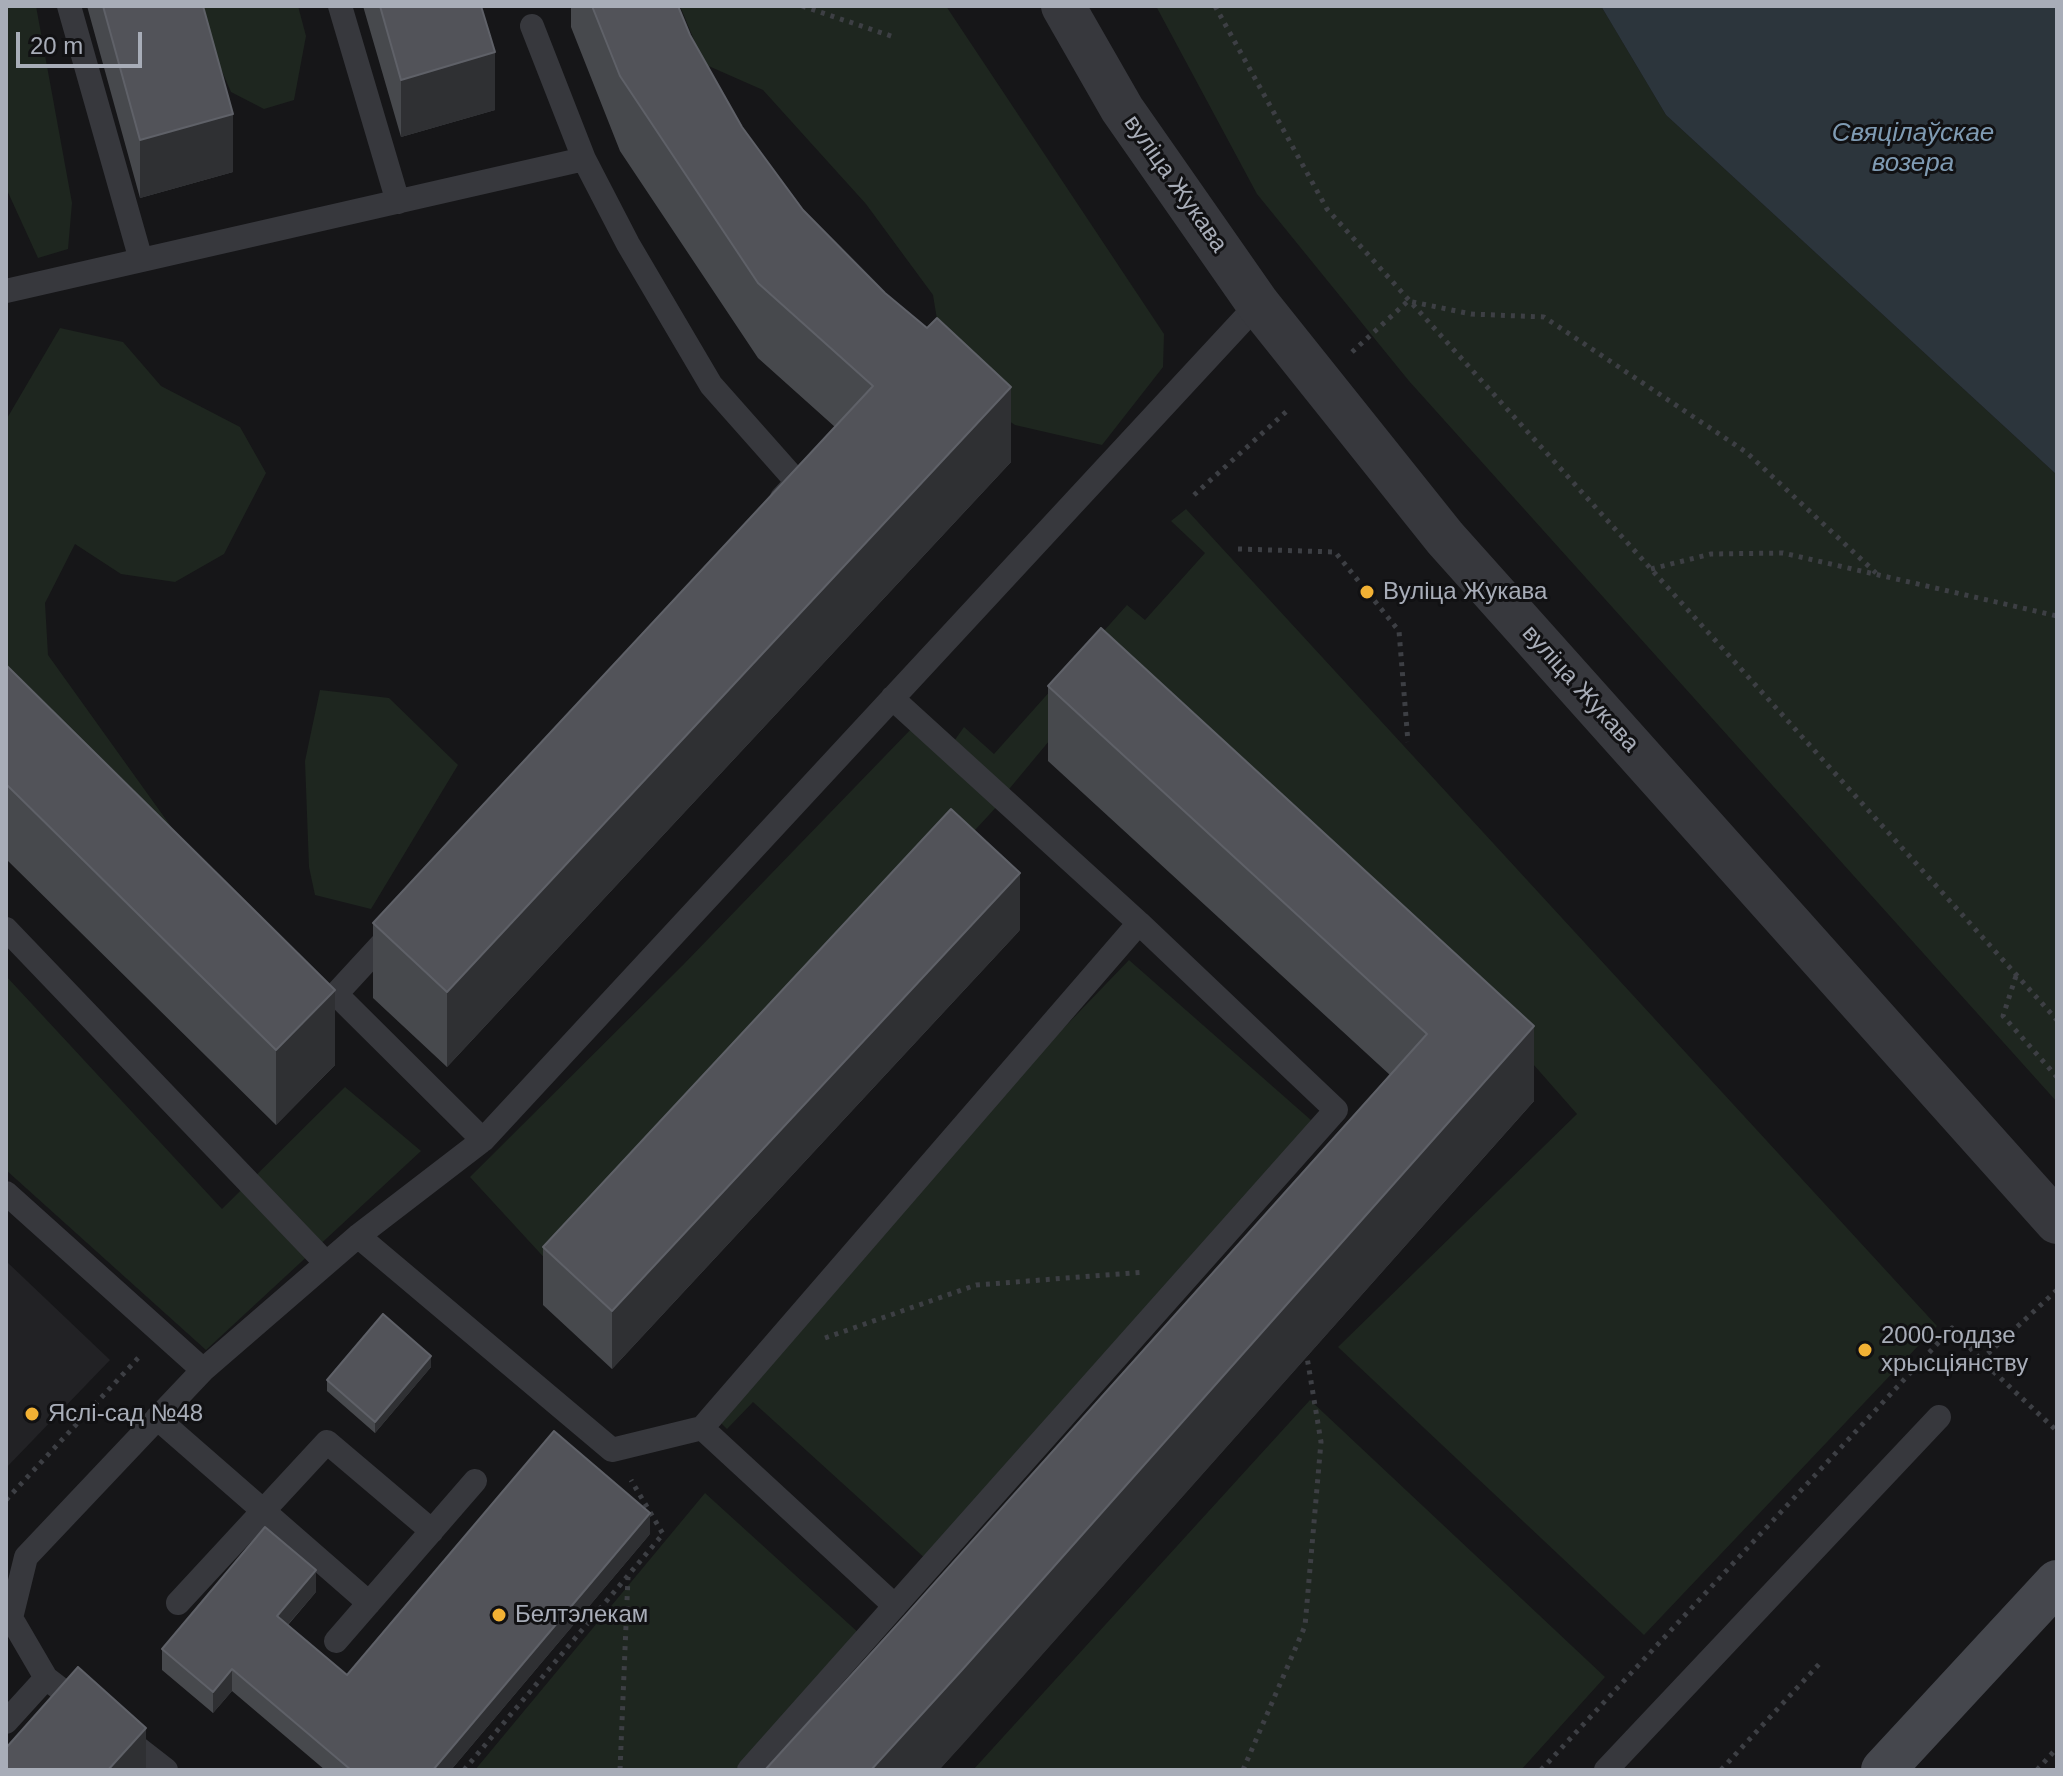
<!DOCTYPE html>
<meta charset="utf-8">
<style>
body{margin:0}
#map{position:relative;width:2063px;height:1776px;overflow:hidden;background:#161618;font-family:Helvetica,sans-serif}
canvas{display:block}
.frame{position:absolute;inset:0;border:8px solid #a8adb8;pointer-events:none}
.scale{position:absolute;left:16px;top:32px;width:126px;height:36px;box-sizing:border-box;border:4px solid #a8adb8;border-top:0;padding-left:10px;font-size:24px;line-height:28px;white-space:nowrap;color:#a8adb8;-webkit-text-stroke:6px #111113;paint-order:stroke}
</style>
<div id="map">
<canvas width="2063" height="1776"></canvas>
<div class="frame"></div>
<div class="scale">20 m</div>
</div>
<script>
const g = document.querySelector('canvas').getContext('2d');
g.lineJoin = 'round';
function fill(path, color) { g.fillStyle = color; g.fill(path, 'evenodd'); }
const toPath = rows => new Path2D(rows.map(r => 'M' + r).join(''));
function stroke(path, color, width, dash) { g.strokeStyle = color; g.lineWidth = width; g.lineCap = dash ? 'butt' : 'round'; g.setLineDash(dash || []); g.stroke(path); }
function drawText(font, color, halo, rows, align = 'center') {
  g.font = font + ' Helvetica,sans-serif'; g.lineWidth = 6; g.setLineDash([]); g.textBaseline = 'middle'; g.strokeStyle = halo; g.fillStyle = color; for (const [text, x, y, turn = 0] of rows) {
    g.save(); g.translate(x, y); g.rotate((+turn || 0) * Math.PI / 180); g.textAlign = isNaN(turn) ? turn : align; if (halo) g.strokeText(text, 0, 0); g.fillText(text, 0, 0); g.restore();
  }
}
fill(toPath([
 [6,1261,110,1360,6,1468]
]), '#222225');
fill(toPath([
 [6,6,36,6,72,203,68,249,38,258,6,188],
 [202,6,298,6,306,36,294,100,264,109,231,92,214,53],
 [680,6,946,6,1164,334,1163,367,1102,445,1015,425,947,380,933,295,866,204,763,90,704,64],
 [1156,6,1601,6,1666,115,2057,475,2057,1102,1409,381,1257,194],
 [60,328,123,342,161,386,240,427,266,473,224,554,175,582,121,574,75,544,45,603,48,655,195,860,6,740,6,420],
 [1186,509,1937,1326,1644,1635,1338,1347,1577,1114,1533,1064,1084,699,1005,794,952,744,964,727,994,754,1127,605,1145,620,1205,553,1171,521],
 [320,690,389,698,458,765,371,909,315,895,309,867,305,761],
 [914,726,1000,803,562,1277,470,1177,683,965],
 [1129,960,1312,1121,928,1561,753,1402,727,1429,717,1419,1008,1086],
 [6,976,222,1209,345,1087,421,1151,206,1350,6,1170],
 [1310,1400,1605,1677,1521,1770,973,1770],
 [705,1493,861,1635,742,1770,475,1770]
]), '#1e261f');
fill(toPath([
 [1601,6,2057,6,2057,475,1666,115]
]), '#2c353c');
stroke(toPath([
 [802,6,894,37],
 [1215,6,1327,209,2057,1020],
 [1352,352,1408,301,1471,314,1544,317,1746,452,1876,573],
 [1194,495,1288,410],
 [1238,549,1335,552,1399,631,1408,742],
 [1651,569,1711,554,1783,553,2057,616],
 [2016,976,2003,1016,2057,1077],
 [2057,1290,1981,1360,2057,1431],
 [825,1338,976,1285,1145,1272],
 [6,1500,139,1357],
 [464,1770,663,1534,631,1480],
 [620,1770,628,1577],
 [1243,1770,1305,1626,1321,1442,1307,1357],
 [1541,1770,1952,1328,1981,1360],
 [1721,1770,1821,1662],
 [2037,1770,2057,1748]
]), '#3d3f44', 5, [4, 6]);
stroke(toPath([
 [69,6,141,260],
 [340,6,398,202],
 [532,26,584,159,628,244,711,385,797,482,782,498],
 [6,291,584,159],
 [892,698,1139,923],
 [6,929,326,1263],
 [394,931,336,994,483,1140],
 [6,1193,203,1370],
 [358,1236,612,1450,702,1428,1139,923,1336,1110,749,1770],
 [157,1418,369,1603],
 [702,1428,895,1606],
 [178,1603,327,1442,432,1531],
 [336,1641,475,1481],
 [85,1708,46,1678,11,1618,26,1557,203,1370,358,1236,483,1140,1258,304],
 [6,1722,46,1678],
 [121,1735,166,1770],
 [1606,1770,1939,1417]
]), '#37383d', 24);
stroke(toPath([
 [1063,6,1122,109,1258,304,1445,538,2057,1222]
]), '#37383d', 44);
stroke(toPath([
 [1883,1770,2057,1582]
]), '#45474d', 44);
fill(toPath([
 [87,6,203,6,233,172,140,198],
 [363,6,481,6,495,110,401,137],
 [571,6,678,6,690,35,742,127,803,210,1011,462,447,1067,373,998,373,923,835,427,758,358,620,151,571,27],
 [6,665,335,1065,276,1125,6,859],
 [1048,686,1534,1101,939,1770,765,1770,905,1616,1390,1075,1048,761],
 [1020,930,612,1369,543,1305,543,1247],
 [431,1367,375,1433,327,1391,327,1380],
 [650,1534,451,1770,325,1770,232,1691,213,1713,162,1670,162,1649,316,1592,288,1625,347,1675]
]), '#47494d');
fill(toPath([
 [495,52,495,110,401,137,401,80],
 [233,114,233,172,140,198,140,140],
 [1011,387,1011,462,447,1067,447,992],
 [1020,873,1020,930,612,1369,612,1311],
 [335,990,335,1065,276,1125,276,1050],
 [1534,1026,1534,1101,962,1745,939,1770,871,1770],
 [431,1356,431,1367,375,1433,375,1422],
 [650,1513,650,1534,451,1770,433,1770],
 [316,1570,316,1592,277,1637,277,1616],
 [232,1669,232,1691,213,1713,213,1692],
 [146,1728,146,1770,108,1770]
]), '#2f3033');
const building = toPath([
 [103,6,203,6,233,114,140,140,103,6],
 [380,6,481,6,495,52,401,80,380,6],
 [592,6,678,6,690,35,742,127,803,210,885,293,927,328,937,318,1011,387,447,992,373,923,873,386,758,283,620,76,592,6],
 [1101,628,1534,1026,962,1670,871,1770,765,1770,905,1616,1427,1034,1048,686,1101,628],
 [6,665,335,990,276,1050,6,784,6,665],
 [951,809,1020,873,612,1311,543,1247,951,809],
 [383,1314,431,1356,375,1422,327,1380,383,1314],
 [554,1431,650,1513,433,1770,351,1770,232,1669,213,1692,162,1649,265,1527,316,1570,277,1616,347,1675,554,1431],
 [78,1667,146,1728,108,1770,6,1770,6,1748,78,1667]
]);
fill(building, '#525359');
stroke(building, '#5f6168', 2);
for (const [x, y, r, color] of [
 [1367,592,8,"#f2b134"],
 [1865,1350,8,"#f2b134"],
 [32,1414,8,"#f2b134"],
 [499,1615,8,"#f2b134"]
]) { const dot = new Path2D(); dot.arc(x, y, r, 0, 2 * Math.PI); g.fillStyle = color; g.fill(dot); stroke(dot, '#111113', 3); }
drawText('24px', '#a8adb8', '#111113', [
 ["вуліца Жукава",1175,184,55],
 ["вуліца Жукава",1580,689,48]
]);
drawText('24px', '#a8adb8', '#111113', [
 ["Вуліца Жукава",1383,592],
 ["2000-годдзе",1881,1336],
 ["хрысціянству",1881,1364],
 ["Яслі-сад №48",48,1414],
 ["Белтэлекам",515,1615]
], 'left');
drawText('italic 26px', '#7f9bb3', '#111113', [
 ["Свяцілаўскае",1913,134],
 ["возера",1913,164]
]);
</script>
